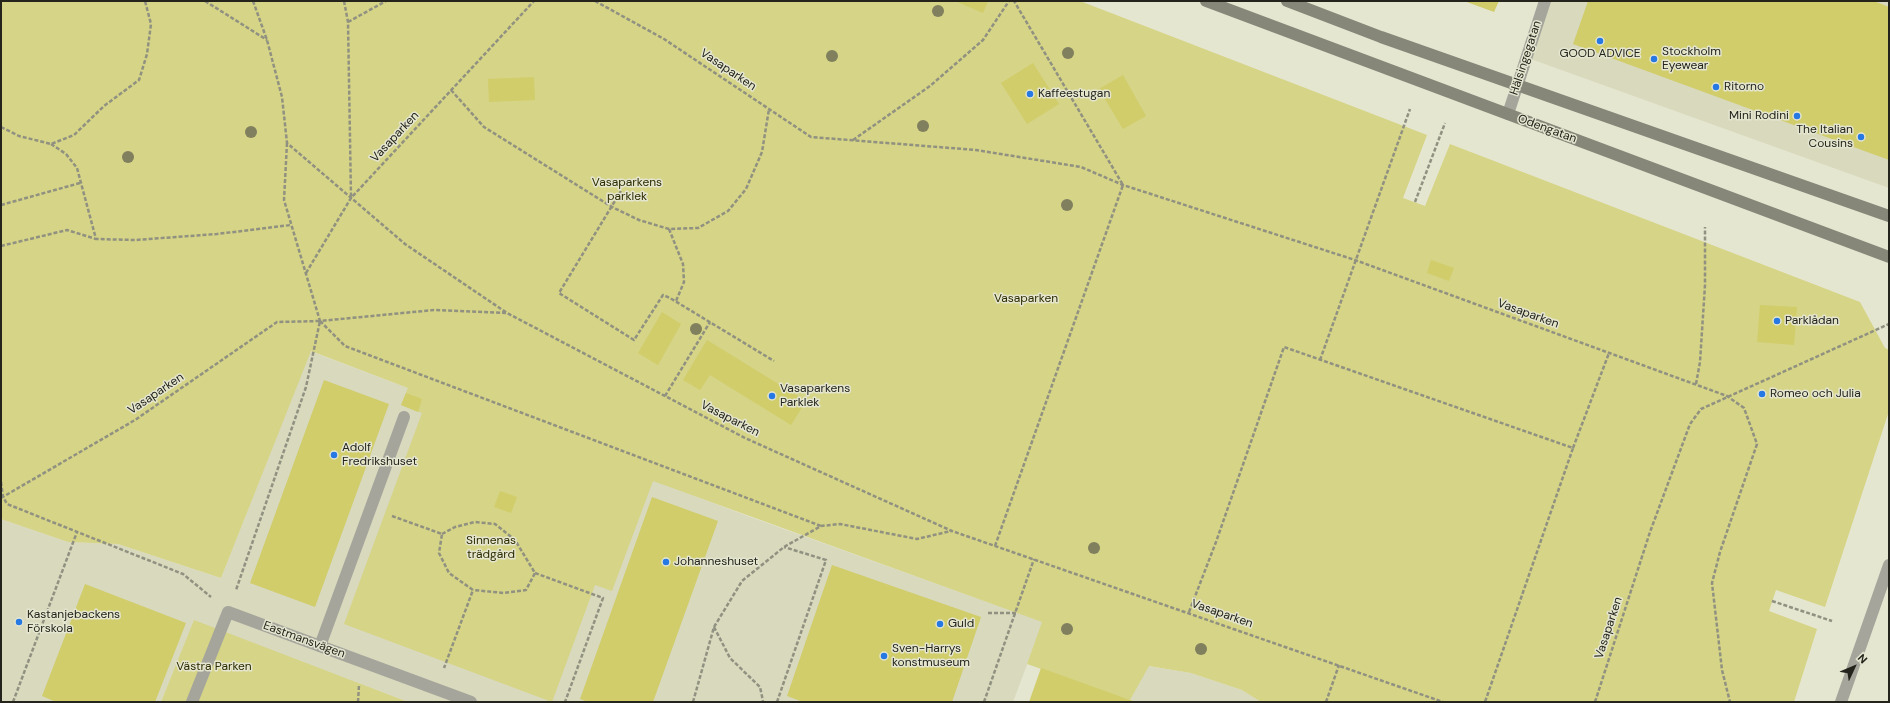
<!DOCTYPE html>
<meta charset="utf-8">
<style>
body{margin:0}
#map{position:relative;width:1890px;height:703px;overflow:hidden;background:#e5e6d0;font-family:"DM Sans",sans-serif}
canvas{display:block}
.frame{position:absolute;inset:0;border:2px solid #24241c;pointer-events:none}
.north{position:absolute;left:1834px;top:647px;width:40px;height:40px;-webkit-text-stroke:3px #e5e6d0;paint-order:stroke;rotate:46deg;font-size:11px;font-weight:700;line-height:16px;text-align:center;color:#24241c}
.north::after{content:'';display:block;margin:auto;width:14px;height:18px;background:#24241c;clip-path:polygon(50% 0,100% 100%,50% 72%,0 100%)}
</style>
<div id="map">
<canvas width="1890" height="703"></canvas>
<div class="frame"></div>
<div class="north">N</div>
</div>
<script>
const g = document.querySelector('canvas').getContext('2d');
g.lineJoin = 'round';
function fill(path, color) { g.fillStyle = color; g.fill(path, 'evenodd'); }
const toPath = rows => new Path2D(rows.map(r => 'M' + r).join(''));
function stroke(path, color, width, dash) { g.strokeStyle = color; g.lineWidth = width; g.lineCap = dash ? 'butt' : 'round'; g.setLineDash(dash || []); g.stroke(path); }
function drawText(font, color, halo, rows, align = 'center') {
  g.font = font + ' "DM Sans",sans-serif'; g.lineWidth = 3; g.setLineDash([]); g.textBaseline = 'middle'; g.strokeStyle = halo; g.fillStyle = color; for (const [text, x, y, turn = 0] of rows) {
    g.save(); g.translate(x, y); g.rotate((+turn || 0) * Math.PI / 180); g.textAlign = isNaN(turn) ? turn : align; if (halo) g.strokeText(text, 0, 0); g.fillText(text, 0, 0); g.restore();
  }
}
fill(toPath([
 [1548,1,1889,1,1889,188,1528,58],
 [310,351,753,518,1043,622,1013,702,408,702,194,621,161,702,1,702,1,519,68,542,118,544,221,578],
 [1148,666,1191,673,1242,690,1261,702,1137,702,1130,700]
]), '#d9d9bd');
fill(toPath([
 [1,1,1080,1,1427,135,1403,198,1425,206,1450,144,1860,302,1885,348,1889,350,1889,411,1825,607,1776,590,1769,611,1817,629,1794,702,1261,702,1242,690,1191,673,1149,666,1130,700,1027,664,1042,622,653,481,612,591,595,585,552,702,344,624,422,413,401,405,408,388,311,351,221,578,118,544,68,542,1,519],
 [194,620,408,702,161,702]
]), '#d6d486');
fill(toPath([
 [955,1,988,1,983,13],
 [1464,1,1499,1,1494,12],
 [1588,1,1874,1,1889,7,1889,160,1573,44],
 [1033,63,1059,104,1027,124,1001,83],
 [1123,75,1146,116,1123,129,1099,89],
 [534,77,535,100,489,102,488,79],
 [1431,260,1454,268,1449,281,1427,273],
 [1760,305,1797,307,1794,345,1757,342],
 [662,312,681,324,658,365,638,353],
 [707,340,806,401,791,425,710,375,700,390,683,380],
 [324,380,389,404,315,607,250,583],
 [406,393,422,399,418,412,401,405],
 [500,491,517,497,511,513,494,507],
 [652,497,718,521,653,702,588,702,580,699],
 [832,565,981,617,952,702,803,702,787,696],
 [85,584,186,623,155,702,56,702,42,696],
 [1041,668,1136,702,1029,702]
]), '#d0cd6a');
stroke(toPath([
 [205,1,267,40],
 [253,1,267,40,282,97,287,143,405,244,507,313,745,438,952,531,1443,702],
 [344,1,348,22,351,197],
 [595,1,664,39,811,137,976,150,1081,167,1123,185,1355,260,1727,396,1744,408,1757,444,1720,552,1712,583,1722,670,1730,702],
 [348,22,386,1],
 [451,90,484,127,612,207,639,220,669,229,698,228,728,211,746,189,762,152,769,109],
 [1,127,19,136,51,144,74,135,104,106,139,80,147,54,151,24,145,1],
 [853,140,930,86,983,40,1009,1],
 [287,143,284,200,320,321,434,310,506,313],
 [51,144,66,154,77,168,96,239,135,240,217,234,291,225],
 [621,191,559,293,634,340,663,295,670,298,774,361],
 [1415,202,1445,123],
 [1,205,80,183],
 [669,229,683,264,684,282,676,301],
 [1,246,67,230,96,239],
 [306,273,351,198,534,1],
 [320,321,345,346,821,526],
 [1320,360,1410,109],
 [1696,384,1700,362,1705,285,1705,227],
 [665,396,710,322],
 [1573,448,1609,353],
 [1,482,3,497,7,504,183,574,211,597],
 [1,498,135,420,277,322,320,321,306,387,236,590],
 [392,516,442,534,439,553,449,573,473,590,444,668],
 [442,534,455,527,475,522,495,524,515,540,535,573,526,590,504,593,473,590],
 [995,546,1123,185,1014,1],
 [535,573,603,598,565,702],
 [1772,601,1832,621],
 [1189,612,1216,542,1284,347,1573,448,1485,702],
 [988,613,1016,613],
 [714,627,730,658,760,687,763,701],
 [13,702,77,532],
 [358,702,359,685],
 [693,702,714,627,742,581,784,547,821,526,840,524,917,539,951,531],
 [777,702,826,560,784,547],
 [984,702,1034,559],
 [1326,702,1339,665],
 [1595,702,1650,532,1690,424,1701,409,1889,324]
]), '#909181', 2.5, [4, 2]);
stroke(toPath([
 [320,646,404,417]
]), '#a5a59c', 12);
stroke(toPath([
 [192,702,228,612,471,702]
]), '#a5a59c', 12);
stroke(toPath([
 [1508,114,1545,1],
 [1841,702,1889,565]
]), '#a5a59c', 12);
stroke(toPath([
 [1206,1,1889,257],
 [1287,1,1381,37,1889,216]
]), '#868779', 12);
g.fillStyle = '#807f5e';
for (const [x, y] of [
 [938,11],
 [1068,53],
 [832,56],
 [923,126],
 [251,132],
 [128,157],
 [1067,205],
 [696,329],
 [1094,548],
 [1067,629],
 [1201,649]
]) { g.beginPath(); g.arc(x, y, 6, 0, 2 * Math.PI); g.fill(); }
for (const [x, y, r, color] of [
 [1600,41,4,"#2678e3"],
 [1654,59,4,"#2678e3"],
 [1716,87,4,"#2678e3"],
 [1030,94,4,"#2678e3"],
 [1797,116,4,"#2678e3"],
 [1861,137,4,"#2678e3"],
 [1777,321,4,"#2678e3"],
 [1762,394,4,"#2678e3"],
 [772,396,4,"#2678e3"],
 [334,455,4,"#2678e3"],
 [666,562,4,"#2678e3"],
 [19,622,4,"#2678e3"],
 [940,624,4,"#2678e3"],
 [884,656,4,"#2678e3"]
]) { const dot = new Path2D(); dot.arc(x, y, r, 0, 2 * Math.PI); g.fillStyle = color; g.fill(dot); stroke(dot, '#e5e6d0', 1.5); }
drawText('12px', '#24241c', '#e5e6d0', [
 ["Stockholm",1662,52],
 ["Eyewear",1662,66],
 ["GOOD ADVICE",1600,54,"center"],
 ["Ritorno",1724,87],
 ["Kaffeestugan",1038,94],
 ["Mini Rodini",1789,116,"right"],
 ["The Italian",1853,130,"right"],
 ["Cousins",1853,144,"right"],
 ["Parklådan",1785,321],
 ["Vasaparkens",780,389],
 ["Parklek",780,403],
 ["Romeo och Julia",1770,394],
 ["Adolf",342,448],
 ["Fredrikshuset",342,462],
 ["Johanneshuset",674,562],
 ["Kastanjebackens",27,615],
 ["Förskola",27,629],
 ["Guld",948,624],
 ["Sven-Harrys",892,649],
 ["konstmuseum",892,663]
], 'left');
drawText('12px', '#24241c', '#e5e6d0', [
 ["Hälsingegatan",1526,58,-72],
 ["Vasaparken",728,70,34],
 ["Odengatan",1547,129,20],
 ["Vasaparken",395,137,-47],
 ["Vasaparken",1528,314,20],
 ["Vasaparken",156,394,-34],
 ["Vasaparken",730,419,27],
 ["Vasaparken",1222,614,19],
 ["Vasaparken",1609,628,-72],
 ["Eastmansvägen",304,640,20]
]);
drawText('12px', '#2d2b00', '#e5e6d0', [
 ["Vasaparkens",627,183],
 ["parklek",627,197],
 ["Vasaparken",1026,299],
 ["Sinnenas",491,541],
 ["trädgård",491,555],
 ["Västra Parken",214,667]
]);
</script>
